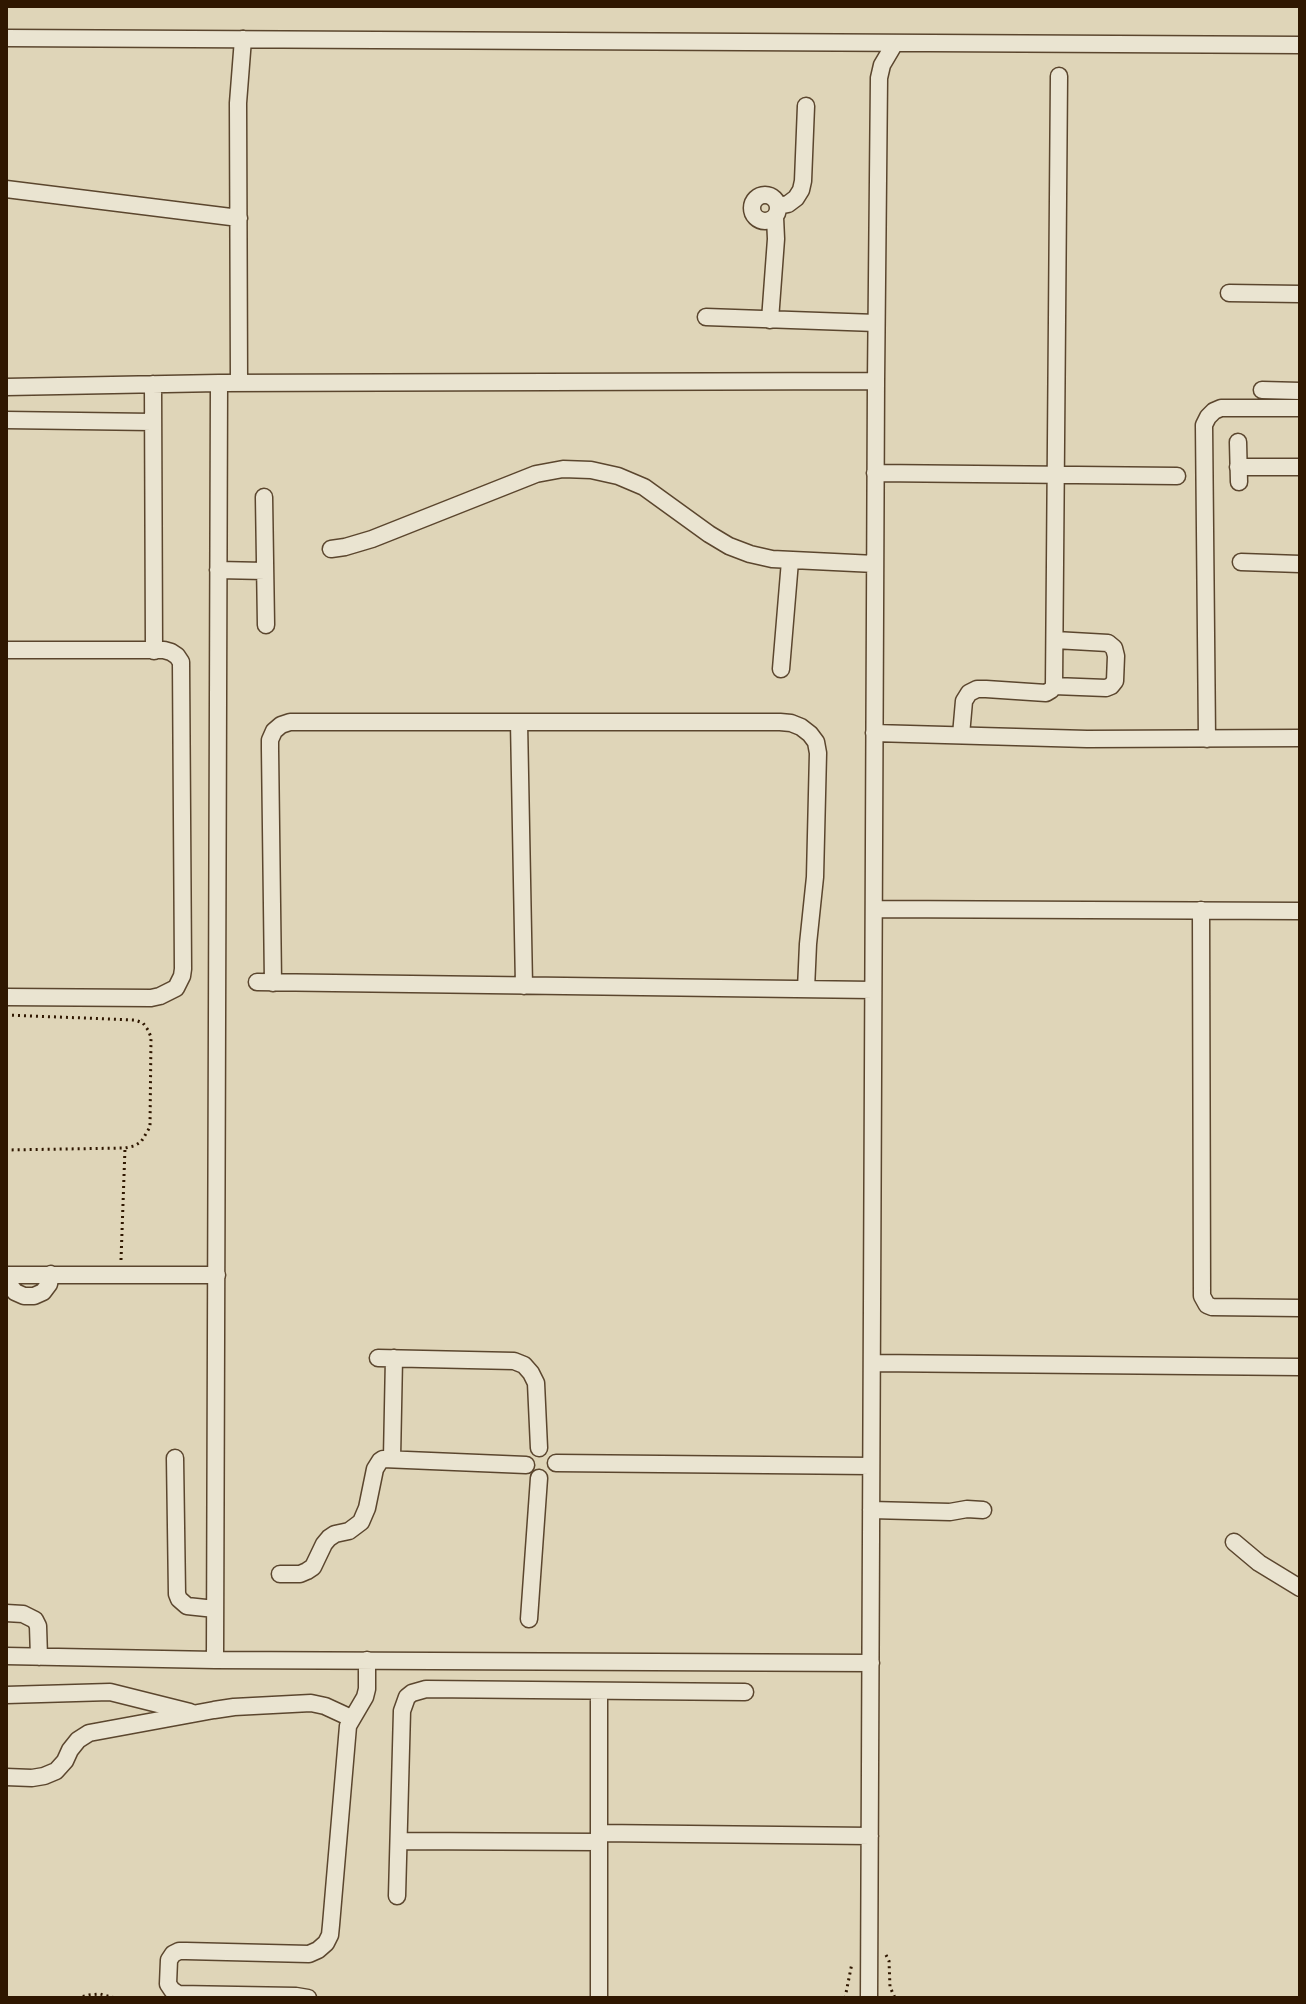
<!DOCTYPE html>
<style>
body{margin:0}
#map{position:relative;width:1306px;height:2004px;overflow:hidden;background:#dfd5b8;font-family:"Libre Bodoni",serif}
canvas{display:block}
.frame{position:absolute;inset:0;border:8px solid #2f1700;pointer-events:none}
</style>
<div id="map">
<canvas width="1306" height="2004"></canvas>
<div class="frame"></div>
</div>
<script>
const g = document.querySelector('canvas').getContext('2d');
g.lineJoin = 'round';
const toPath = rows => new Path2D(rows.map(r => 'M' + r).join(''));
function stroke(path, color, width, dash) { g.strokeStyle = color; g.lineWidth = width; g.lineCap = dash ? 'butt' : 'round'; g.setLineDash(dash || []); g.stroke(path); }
const minor = toPath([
 [6,38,1300,45],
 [6,189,239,218],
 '752 208a13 13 0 1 1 26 0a13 13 0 1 1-26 0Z',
 [778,206,788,204,796,198,801,190,803,181,806,106],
 [1229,293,1300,294],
 [706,317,876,323],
 [770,320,776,239,775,217],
 [239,383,238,103,243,39],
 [153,384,154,651],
 [6,387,219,383,876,381],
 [1262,390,1300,391],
 [6,420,152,422],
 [1238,442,1239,482],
 [1238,467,1300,467],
 [875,473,1177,476],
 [264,497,266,625],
 [331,549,345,547,372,539,536,474,563,469,591,470,618,476,644,487,709,534,729,546,750,554,772,559,875,564],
 [1241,562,1300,564],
 [218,570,265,571],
 [6,650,164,650,171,652,177,656,181,662,183,969,182,976,176,988,160,996,151,998,6,997],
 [781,669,790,561],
 [1054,686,1106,688,1111,686,1115,681,1116,656,1114,648,1108,643,1055,640],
 [519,722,524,986],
 [874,733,1087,739,1300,738],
 [961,735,964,701,969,693,977,689,986,689,1046,693,1051,690,1054,686,1059,76],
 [1207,739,1204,425,1208,417,1214,411,1221,408,1300,408],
 [874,909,1300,911],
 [1201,910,1202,1296,1207,1305,1212,1307,1300,1308],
 [257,982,873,990],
 [273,983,270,749,270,740,274,731,281,725,290,722,780,722,791,723,801,727,810,734,816,742,818,753,815,877,808,944,806,989],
 [6,1275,217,1275],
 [7,1275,9,1284,15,1292,24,1296,34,1296,43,1292,49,1284,51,1274],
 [378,1358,514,1361,524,1365,531,1373,536,1383,539,1448],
 [872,1363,1300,1367],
 [175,1458,177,1594,179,1599,187,1606,215,1609],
 [392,1458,394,1358],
 [556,1463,871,1466],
 [871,1510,950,1512,967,1509,983,1510],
 [1234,1542,1259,1563,1300,1588],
 [280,1574,300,1574,307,1571,313,1567,324,1544,329,1538,335,1534,349,1531,361,1522,367,1508,375,1469,380,1461,383,1459,526,1465],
 [6,1613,23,1614,35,1620,38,1626,39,1657],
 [529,1619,539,1478],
 [6,1656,215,1660,871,1663],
 [215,1660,219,383],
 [6,1695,110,1692,190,1712],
 [6,1777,32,1778,44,1776,56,1771,65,1761,70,1750,78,1740,89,1733,214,1710,234,1707,311,1703,325,1706,351,1718],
 [599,1833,870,1836],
 [399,1841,599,1842],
 [397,1896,402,1711,407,1697,412,1693,426,1689,745,1692],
 [308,1998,296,1996,178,1994,172,1990,168,1984,169,1960,173,1954,179,1951,186,1951,309,1954,318,1950,326,1943,330,1935,331,1925,348,1726,365,1697,367,1689,367,1660],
 [599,1998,599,1691],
 [869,1998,876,381,879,78,882,65,895,43]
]);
stroke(minor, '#5b462e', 19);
stroke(toPath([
 [6,1015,135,1020,143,1023,148,1030,151,1037,150,1127,141,1142,134,1146,125,1148,6,1150],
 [121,1260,125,1148],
 [886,1955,889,1961,890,1987,895,1998],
 [77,1998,89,1995,100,1994,115,1998],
 [845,1998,852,1963]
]), '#2f1700', 3, [2, 4]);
stroke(minor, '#eae4d1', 16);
</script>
